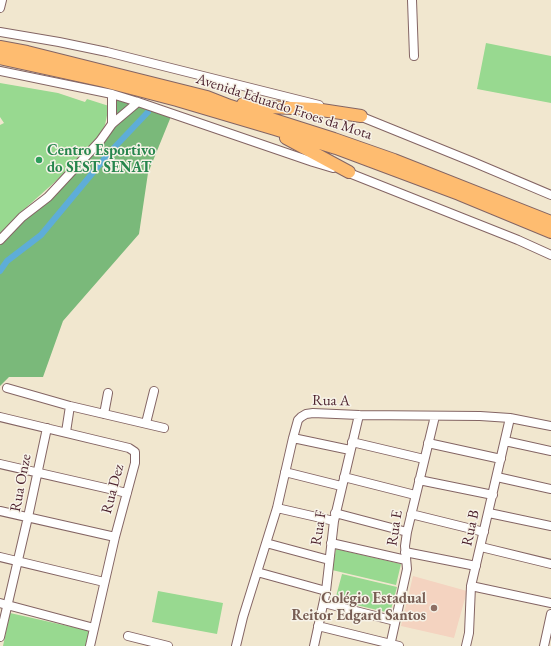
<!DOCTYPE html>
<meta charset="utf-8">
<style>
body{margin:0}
canvas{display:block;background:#f1e7cf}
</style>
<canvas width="551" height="646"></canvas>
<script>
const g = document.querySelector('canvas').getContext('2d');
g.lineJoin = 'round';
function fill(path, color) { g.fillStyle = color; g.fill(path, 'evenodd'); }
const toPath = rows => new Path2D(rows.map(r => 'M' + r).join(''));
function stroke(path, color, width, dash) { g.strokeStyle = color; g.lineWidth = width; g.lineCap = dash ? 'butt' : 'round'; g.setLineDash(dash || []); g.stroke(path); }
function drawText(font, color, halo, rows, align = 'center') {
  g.font = font + ' "EB Garamond",serif'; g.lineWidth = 3; g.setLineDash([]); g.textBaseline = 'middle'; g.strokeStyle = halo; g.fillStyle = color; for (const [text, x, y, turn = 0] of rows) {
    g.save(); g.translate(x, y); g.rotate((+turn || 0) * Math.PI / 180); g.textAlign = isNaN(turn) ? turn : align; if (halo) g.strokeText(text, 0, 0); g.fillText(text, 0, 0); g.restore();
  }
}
fill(toPath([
 [413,576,467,591,454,638,401,626]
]), '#f4d3c0');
fill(toPath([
 [486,43,551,56,551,103,477,89],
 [0,83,58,93,85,102,87,99,109,106,105,125,100,134,88,149,66,172,20,213,0,236,0,125,4,123,0,117],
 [336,549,401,564,396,585,332,570],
 [342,574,397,587,390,613,335,600],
 [158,591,223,603,217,634,152,622],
 [10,613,90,631,87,646,3,646]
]), '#98d990');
fill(toPath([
 [112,95,172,114,148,173,139,234,63,321,43,377,9,377,0,386,0,242,9,231,53,196,68,182,100,141,113,124]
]), '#7ab97a');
stroke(toPath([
 [0,271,7,261,41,235,110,152,148,112]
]), '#5eadd8', 6);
const minor = toPath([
 [412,0,414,56],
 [0,8,2,0],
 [0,32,59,42,107,52,319,105],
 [0,71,112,94,138,102,313,162,333,168],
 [112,94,112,124],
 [357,115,473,162,551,195],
 [344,171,518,240,551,255],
 [0,240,22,217,48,197,100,141,112,124,138,102],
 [7,388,70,406,164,428],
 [104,414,108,393],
 [0,417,129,448,135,452,135,463,115,537,90,646],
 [146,423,154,391],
 [66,432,70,406],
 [293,438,350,450],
 [505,441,551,451],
 [352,442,424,459],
 [428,443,501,459],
 [0,464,127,493],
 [285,472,341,486],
 [344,477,415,495],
 [497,477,551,489],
 [419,480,493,495],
 [277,508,334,521],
 [0,511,115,537],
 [335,513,407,532],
 [489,513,551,526],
 [411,514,484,532],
 [266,543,329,560],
 [331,543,406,560],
 [481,547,551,564],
 [405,552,476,566],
 [0,557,104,582],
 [257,572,326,591],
 [471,586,551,603],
 [0,603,94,628],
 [324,603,395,621],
 [318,626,399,646],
 [128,636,168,646],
 [0,637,28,517,47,428],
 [236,646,243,617,277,508,293,438,298,420,301,417,306,414,313,413,359,415,480,416,510,418,551,426],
 [314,646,326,591,334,521,359,415],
 [390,646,407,569,405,546,407,532,435,416],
 [466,646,469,633,471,586,510,418],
 [544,646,551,614]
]);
const highway = toPath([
 [0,47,27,52,207,97,230,106,334,139,394,160,551,222],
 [0,58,104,81,177,100,275,129,336,148,459,194,551,232],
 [243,104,269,107,315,109,361,116],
 [286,138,349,172]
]);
stroke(minor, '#846564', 10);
stroke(highway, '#846564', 14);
stroke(minor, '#fff', 8);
stroke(highway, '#febc70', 12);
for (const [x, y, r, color] of [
 [39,160,4,"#2e9e5b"],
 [434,608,4,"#8d6e63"]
]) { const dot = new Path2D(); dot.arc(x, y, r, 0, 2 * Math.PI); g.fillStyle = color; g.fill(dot); stroke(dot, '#f7f3e8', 1.5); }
drawText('15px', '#4a1f2b', '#f7f3e8', [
 ["Avenida Eduardo Froes da Mota",284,107,18],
 ["Rua A",331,401,1],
 ["Rua Onze",21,483,-79],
 ["Rua Dez",113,489,-75],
 ["Rua F",319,528,-81],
 ["Rua E",395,528,-81],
 ["Rua B",471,528,-77]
]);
drawText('bold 15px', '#27864d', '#f7f3e8', [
 ["Centro Esportivo",47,151],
 ["do SEST SENAT",47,168]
], 'left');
drawText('bold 15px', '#785e54', '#f7f3e8', [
 ["Colégio Estadual",426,599],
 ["Reitor Edgard Santos",426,616]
], 'right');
</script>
